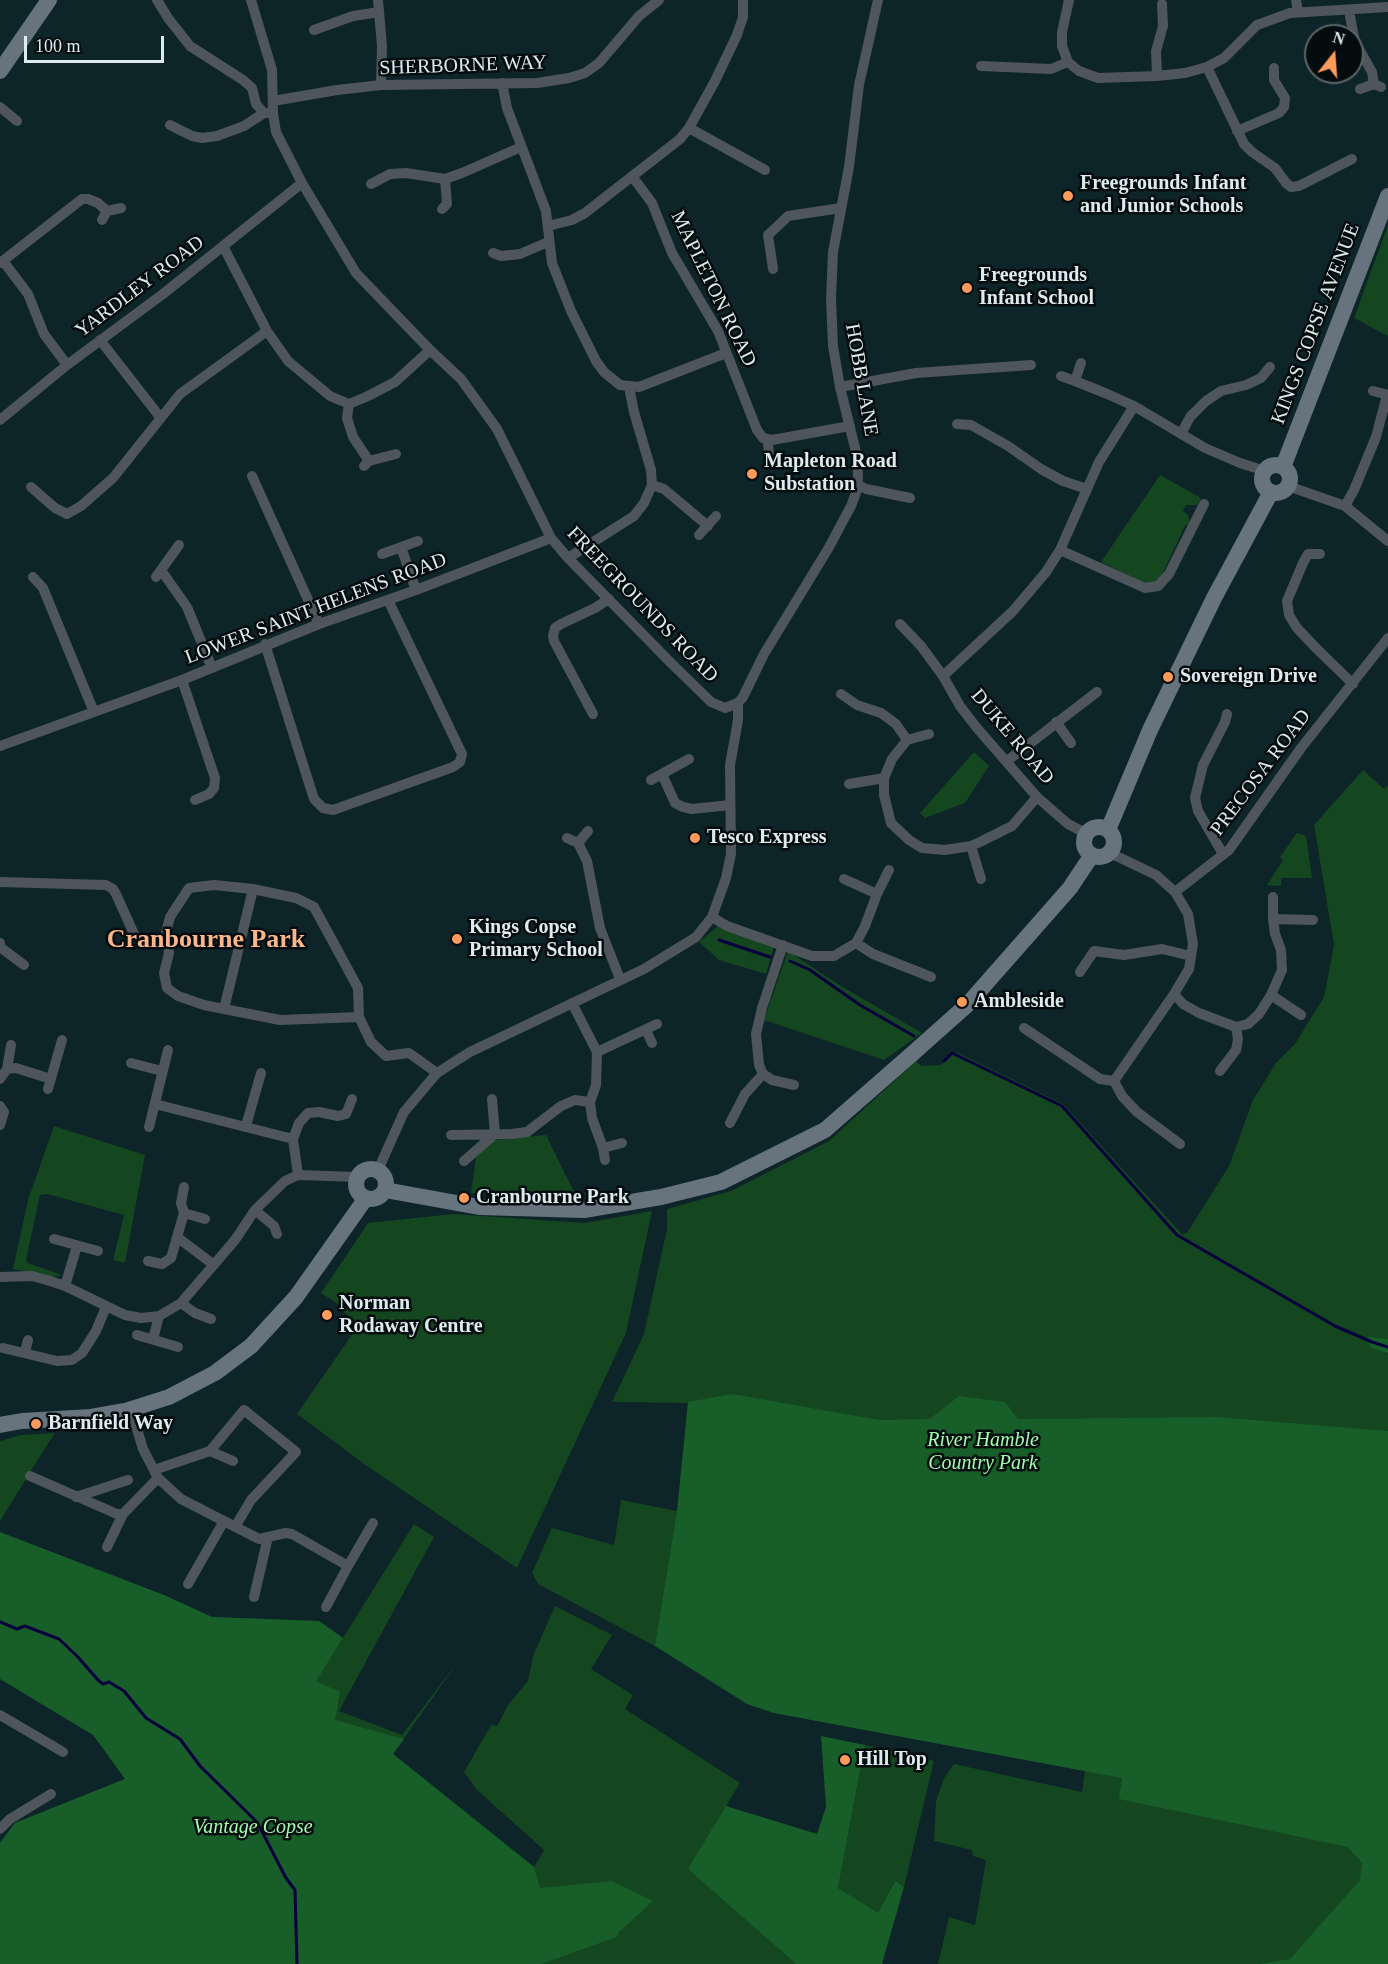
<!DOCTYPE html>
<style>
body{margin:0}
#map{position:relative;width:1388px;height:1964px;overflow:hidden;background:#0d2429;font-family:Georgia,serif}
canvas{display:block}
.north{position:absolute;left:1304px;top:24px;width:60px;height:60px;box-sizing:border-box;background:#040c0e;border:2px solid #5b6568;border-radius:50%;rotate:17deg;font-size:16px;font-weight:700;line-height:24px;text-align:center;color:#ddebee}
.north::after{content:'';display:block;margin:auto;width:21px;height:27px;background:#ff9b5a;clip-path:polygon(50% 0,100% 100%,50% 72%,0 100%)}
.scale{position:absolute;left:24px;top:36px;width:140px;height:27px;box-sizing:border-box;border:3px solid #ddebee;border-top:0;padding-left:8px;font-size:18px;line-height:21px;white-space:nowrap;color:#ddebee;-webkit-text-stroke:4px #040c0e;paint-order:stroke}
</style>
<div id="map">
<canvas width="1388" height="1964"></canvas>
<div class="north">N</div>
<div class="scale">100 m</div>
</div>
<script>
const g = document.querySelector('canvas').getContext('2d');
g.lineJoin = 'round';
function fill(path, color) { g.fillStyle = color; g.fill(path, 'evenodd'); }
const toPath = rows => new Path2D(rows.map(r => 'M' + r).join(''));
function stroke(path, color, width, dash) { g.strokeStyle = color; g.lineWidth = width; g.lineCap = dash ? 'butt' : 'round'; g.setLineDash(dash || []); g.stroke(path); }
function drawText(font, color, halo, rows, align = 'center') {
  g.font = font + ' Georgia,serif'; g.lineWidth = 5; g.setLineDash([]); g.textBaseline = 'middle'; g.strokeStyle = halo; g.fillStyle = color; for (const [text, x, y, turn = 0] of rows) {
    g.save(); g.translate(x, y); g.rotate((+turn || 0) * Math.PI / 180); g.textAlign = isNaN(turn) ? turn : align; if (halo) g.strokeText(text, 0, 0); g.fillText(text, 0, 0); g.restore();
  }
}
fill(toPath([
 [1388,225,1388,336,1354,318],
 [1160,475,1201,498,1197,505,1186,505,1183,511,1188,515,1190,524,1185,526,1161,577,1156,582,1146,584,1101,562],
 [974,752,989,766,965,803,925,818,920,813],
 [1363,770,1384,789,1388,785,1388,1964,938,1964,949,1917,975,1925,986,1860,973,1856,972,1850,934,1841,936,1801,944,1778,954,1764,1082,1792,1085,1771,774,1713,747,1704,656,1645,655,1646,538,1584,532,1573,552,1528,614,1545,621,1500,677,1511,677,1513,689,1403,612,1402,644,1334,667,1229,667,1209,731,1191,829,1141,916,1061,921,1066,941,1065,956,1052,1063,1104,1182,1234,1187,1233,1229,1166,1253,1100,1276,1063,1295,1044,1324,997,1334,945,1314,825],
 [1297,833,1306,836,1312,878,1281,878,1281,886,1267,885,1283,860,1280,857],
 [718,926,774,946,766,974,719,960,699,942],
 [788,951,841,986,922,1033,884,1060,764,1020],
 [54,1126,145,1155,125,1263,113,1260,124,1215,47,1194,40,1195,26,1260,28,1263,62,1275,54,1277,13,1269,28,1200],
 [546,1135,578,1200,471,1193,478,1142],
 [652,1211,626,1333,517,1568,367,1466,297,1414,360,1323,339,1309,341,1306,321,1293,368,1223,453,1214,585,1223],
 [55,1433,49,1442,0,1521,0,1441,21,1435],
 [414,1524,434,1537,339,1711,402,1735,460,1659,393,1754,534,1867,544,1850,477,1790,464,1772,491,1725,497,1726,508,1705,528,1681,533,1656,555,1606,612,1635,591,1669,633,1695,625,1709,740,1783,689,1869,796,1964,0,1964,0,1843,15,1823,125,1779,164,1595,212,1617,319,1621,343,1638],
 [865,1745,934,1761,904,1887,894,1882,878,1914,838,1888]
]), '#14461f');
fill(toPath([
 [1367,1337,1388,1339,1388,1353,1371,1348],
 [732,1394,879,1420,930,1419,959,1396,1005,1402,1018,1419,1218,1417,1388,1431,1388,1964,1259,1964,1290,1959,1360,1880,1362,1863,1348,1847,1119,1799,1122,1778,774,1713,747,1704,655,1646,677,1511,688,1402],
 [0,1532,164,1595,212,1617,319,1621,343,1638,316,1681,340,1692,335,1720,404,1739,393,1754,534,1867,540,1888,612,1881,653,1901,618,1933,617,1937,541,1964,0,1964,0,1843,15,1823,125,1779,93,1735,0,1679],
 [821,1736,865,1745,838,1888,878,1913,895,1881,904,1887,882,1964,796,1964,688,1869,726,1806,817,1834,826,1807]
]), '#175e29');
stroke(toPath([
 [719,940,770,957],
 [790,961,810,970,860,1005,914,1036],
 [944,1061,952,1053,1062,1106,1177,1235,1335,1326,1372,1342,1388,1347],
 [0,1622,17,1629,25,1626,59,1639,77,1656,98,1680,103,1684,109,1682,124,1691,146,1718,180,1739,200,1766,257,1822,286,1878,295,1890,297,1964]
]), '#09003e', 3);
stroke(toPath([
 [157,0,168,18,190,46,243,80,252,88,256,104,264,113,273,113],
 [251,0,272,70,273,113,276,132,302,183,356,273,430,350,461,379,497,429,551,538,568,558,671,663,711,702,725,708,738,703,743,697,764,654,828,549,851,506,857,490,858,476,857,456,840,387,833,346,831,299,833,252,849,167,859,85,878,0],
 [378,0,382,46,381,85],
 [1069,0,1062,32,1062,46,1068,62,1079,71,1098,78,1157,76,1185,73,1207,67,1224,58,1257,25,1290,13,1388,7],
 [1296,0,1298,12],
 [1349,11,1355,42,1372,72,1374,84],
 [314,30,353,16,379,12],
 [981,66,1051,69,1068,62],
 [1207,67,1244,144,1252,152,1275,168,1286,183,1291,187,1299,186,1352,159],
 [1157,76,1156,51,1163,26,1162,4],
 [502,83,507,108,546,211,552,263,571,311,596,361,604,372,620,385,639,387,726,353],
 [1360,89,1374,84,1381,87],
 [273,101,337,90,381,85,537,83,569,78,585,73,599,63,639,16,659,0],
 [0,107,17,121],
 [170,125,192,136,202,138,217,136,244,126,264,113],
 [689,128,765,170],
 [1237,131,1279,113,1284,107,1285,98,1274,80,1274,68],
 [632,176,652,203,672,253,718,331,757,430,763,438,772,440,850,426],
 [371,184,390,174,406,173,445,179,462,173,521,147],
 [442,209,447,204,445,179],
 [102,220,107,211,121,208],
 [548,226,572,220,585,213,680,139,689,128,715,81,737,35,743,17,743,0],
 [223,246,267,331,288,361,330,396,349,404,366,397,395,382,430,350],
 [493,253,501,256,520,254,548,242],
 [3,261,28,294,44,334,67,365],
 [0,263,82,199,88,199,98,203,107,211],
 [773,269,768,235,788,216,841,208],
 [100,340,160,417],
 [1081,363,1075,381,1105,393,1134,406,1205,448,1240,463,1265,471],
 [1061,376,1075,381],
 [840,387,916,373,1031,365],
 [1373,391,1388,395],
 [349,404,347,418,353,437,369,461],
 [0,420,67,365,163,294,302,183],
 [957,424,971,425,1008,446,1041,469,1063,481,1087,489],
 [1181,434,1190,417,1206,401,1221,391,1246,385,1261,378,1270,367],
 [768,440,769,459],
 [364,466,369,461,396,454],
 [252,476,319,624],
 [857,484,866,489,910,498],
 [652,485,664,489,708,526],
 [1288,486,1345,506,1388,541],
 [31,487,55,508,67,514,81,506,113,478,180,394,267,331],
 [1345,506,1354,490,1376,437,1387,395],
 [699,535,716,516],
 [401,547,416,590],
 [1060,550,1145,588,1158,586,1169,574,1204,504],
 [382,554,418,541],
 [1320,554,1308,554,1303,563,1287,601,1289,615,1297,628,1317,649,1353,684],
 [568,558,634,516,644,503,652,485,651,470,634,412,629,387],
 [161,570,187,607,212,668],
 [33,577,43,588,94,712],
 [156,577,179,545],
 [900,624,921,646,943,676,960,706,977,728,1037,797,1068,824,1087,834],
 [265,644,314,799,323,808,333,810,453,767,460,762,462,754,388,600],
 [943,676,1013,611,1046,572,1060,550,1099,462,1134,406],
 [182,680,215,778,214,788,209,794,195,800],
 [841,694,857,705,881,713,896,724,907,740,892,759,884,778,884,795,891,823,909,840,922,848,945,850,971,846,980,842,1012,826,1037,797],
 [593,714,554,641,553,636,555,628,561,624,595,608,609,599],
 [1056,722,1071,743],
 [907,740,929,734],
 [0,746,182,680,319,624,416,590,551,538],
 [1007,761,1097,692],
 [662,774,675,803,683,807,692,809,730,805],
 [651,780,689,759],
 [849,784,884,778],
 [567,838,578,843,587,861,600,928,620,979],
 [578,843,588,831],
 [971,846,981,879],
 [1110,853,1156,875,1175,892,1188,914,1193,944,1189,969,1174,994,1114,1081,1122,1096,1137,1112,1180,1144],
 [1223,854,1198,811,1195,798,1203,765,1225,722,1227,714],
 [844,879,877,894,865,926,856,943],
 [0,882,106,885,113,889,116,894,134,934],
 [1175,892,1229,850,1301,748,1388,638],
 [877,894,889,870],
 [1273,897,1273,919],
 [712,917,727,926,812,956,834,956,856,943,873,954,931,977],
 [0,943,0,947,24,965],
 [783,945,762,1008,756,1034,759,1065,763,1074,772,1080,794,1085],
 [1080,972,1094,951,1124,955,1162,949,1191,956],
 [1174,994,1183,1004,1199,1013,1236,1027,1248,1024,1259,1014,1271,995,1282,970,1281,950,1275,934,1273,919,1313,920],
 [1271,995,1301,1015],
 [572,1003,597,1052,596,1085,590,1102,592,1118,603,1148,605,1160],
 [224,1009,253,889],
 [359,1017,280,1020,204,1005,178,996,167,988,164,973,169,953,166,932,170,917,189,888,214,885,253,889,296,898,314,907,358,988,359,1017,371,1042,386,1056,409,1053,437,1073],
 [1024,1028,1100,1079,1114,1081],
 [646,1030,652,1043],
 [597,1052,657,1024],
 [131,1063,162,1071],
 [7,1069,11,1045],
 [1220,1071,1236,1050,1238,1039,1236,1027],
 [0,1079,7,1069,16,1068,51,1079],
 [48,1089,62,1040],
 [155,1104,293,1139,298,1175],
 [0,1106,4,1112,0,1125],
 [730,1123,745,1094,763,1074],
 [246,1126,261,1073],
 [149,1127,168,1050],
 [451,1135,512,1134,527,1132,561,1106,575,1100,590,1102],
 [293,1139,299,1123,308,1113,319,1112,338,1116,346,1114,352,1099],
 [603,1148,622,1143],
 [464,1161,495,1134,492,1099],
 [378,1170,404,1112,437,1073,470,1052,644,969,696,937,712,917,726,878,731,854,730,765,738,720,738,703],
 [255,1210,274,1226,277,1234],
 [184,1213,205,1219],
 [177,1237,214,1265],
 [54,1239,98,1251],
 [148,1261,162,1264,171,1258,184,1213,181,1203,184,1187],
 [0,1277,32,1276,47,1280,65,1286,125,1315,141,1318,159,1316,181,1303,235,1240,255,1210,285,1181,298,1175,358,1177],
 [65,1286,77,1246],
 [181,1303,195,1313,211,1319],
 [137,1335,178,1347],
 [153,1339,159,1316],
 [3,1348,57,1361,72,1360,82,1353,96,1331,106,1307],
 [25,1352,28,1340],
 [131,1409,143,1449,158,1478,181,1499,259,1539,286,1533,292,1534,348,1566,373,1523],
 [210,1451,233,1461],
 [154,1470,210,1451,244,1410,296,1452,251,1500,235,1527],
 [30,1476,117,1514,123,1514,158,1478],
 [76,1497,128,1480],
 [107,1547,123,1514],
 [188,1584,224,1521],
 [254,1597,268,1537],
 [326,1607,348,1566],
 [0,1715,63,1752],
 [0,1829,10,1819,51,1794]
]), '#4e555b', 10);
stroke(toPath([
 [0,71,49,0],
 '1262 479a14 14 0 1 1 28 0a14 14 0 1 1-28 0Z',
 [1283,467,1388,196],
 '1084 842a15 15 0 1 1 30 0a15 15 0 1 1-30 0Z',
 [1108,830,1150,730,1214,598,1271,492],
 '356 1184a15 15 0 1 1 30 0a15 15 0 1 1-30 0Z',
 [385,1190,479,1207,584,1210,661,1197,721,1182,825,1130,912,1054,967,1005,1070,888,1092,855],
 [0,1425,22,1421,91,1417,125,1411,169,1397,215,1373,251,1346,296,1297,366,1198]
]), '#67737d', 16);
for (const [x, y, r, color] of [
 [1068,196,6,"#ff9b5a"],
 [967,288,6,"#ff9b5a"],
 [752,474,6,"#ff9b5a"],
 [1168,677,6,"#ff9b5a"],
 [695,838,6,"#ff9b5a"],
 [457,939,6,"#ff9b5a"],
 [962,1002,6,"#ff9b5a"],
 [464,1198,6,"#ff9b5a"],
 [327,1315,6,"#ff9b5a"],
 [36,1424,6,"#ff9b5a"],
 [845,1760,6,"#ff9b5a"]
]) { const dot = new Path2D(); dot.arc(x, y, r, 0, 2 * Math.PI); g.fillStyle = color; g.fill(dot); stroke(dot, '#040c0e', 2); }
drawText('20px', '#ddebee', '#040c0e', [
 ["SHERBORNE WAY",463,66,-2],
 ["YARDLEY ROAD",140,287,-37],
 ["MAPLETON ROAD",713,289,64],
 ["KINGS COPSE AVENUE",1316,324,-69],
 ["HOBB LANE",861,380,80],
 ["FREEGROUNDS ROAD",642,605,46],
 ["LOWER SAINT HELENS ROAD",316,609,-21],
 ["DUKE ROAD",1012,737,50],
 ["PRECOSA ROAD",1261,773,-53]
]);
drawText('bold 20px', '#ddebee', '#040c0e', [
 ["Freegrounds Infant",1080,184],
 ["and Junior Schools",1080,207],
 ["Freegrounds",979,276],
 ["Infant School",979,299],
 ["Mapleton Road",764,462],
 ["Substation",764,485],
 ["Sovereign Drive",1180,677],
 ["Tesco Express",707,838],
 ["Kings Copse",469,928],
 ["Primary School",469,951],
 ["Ambleside",974,1002],
 ["Cranbourne Park",476,1198],
 ["Norman",339,1304],
 ["Rodaway Centre",339,1327],
 ["Barnfield Way",48,1424],
 ["Hill Top",857,1760]
], 'left');
drawText('italic 20px', '#a1fdae', '#040c0e', [
 ["River Hamble",983,1441],
 ["Country Park",983,1464],
 ["Vantage Copse",253,1828]
]);
drawText('bold 26px', '#fdb68b', '#040c0e', [
 ["Cranbourne Park",206,940]
]);
</script>
